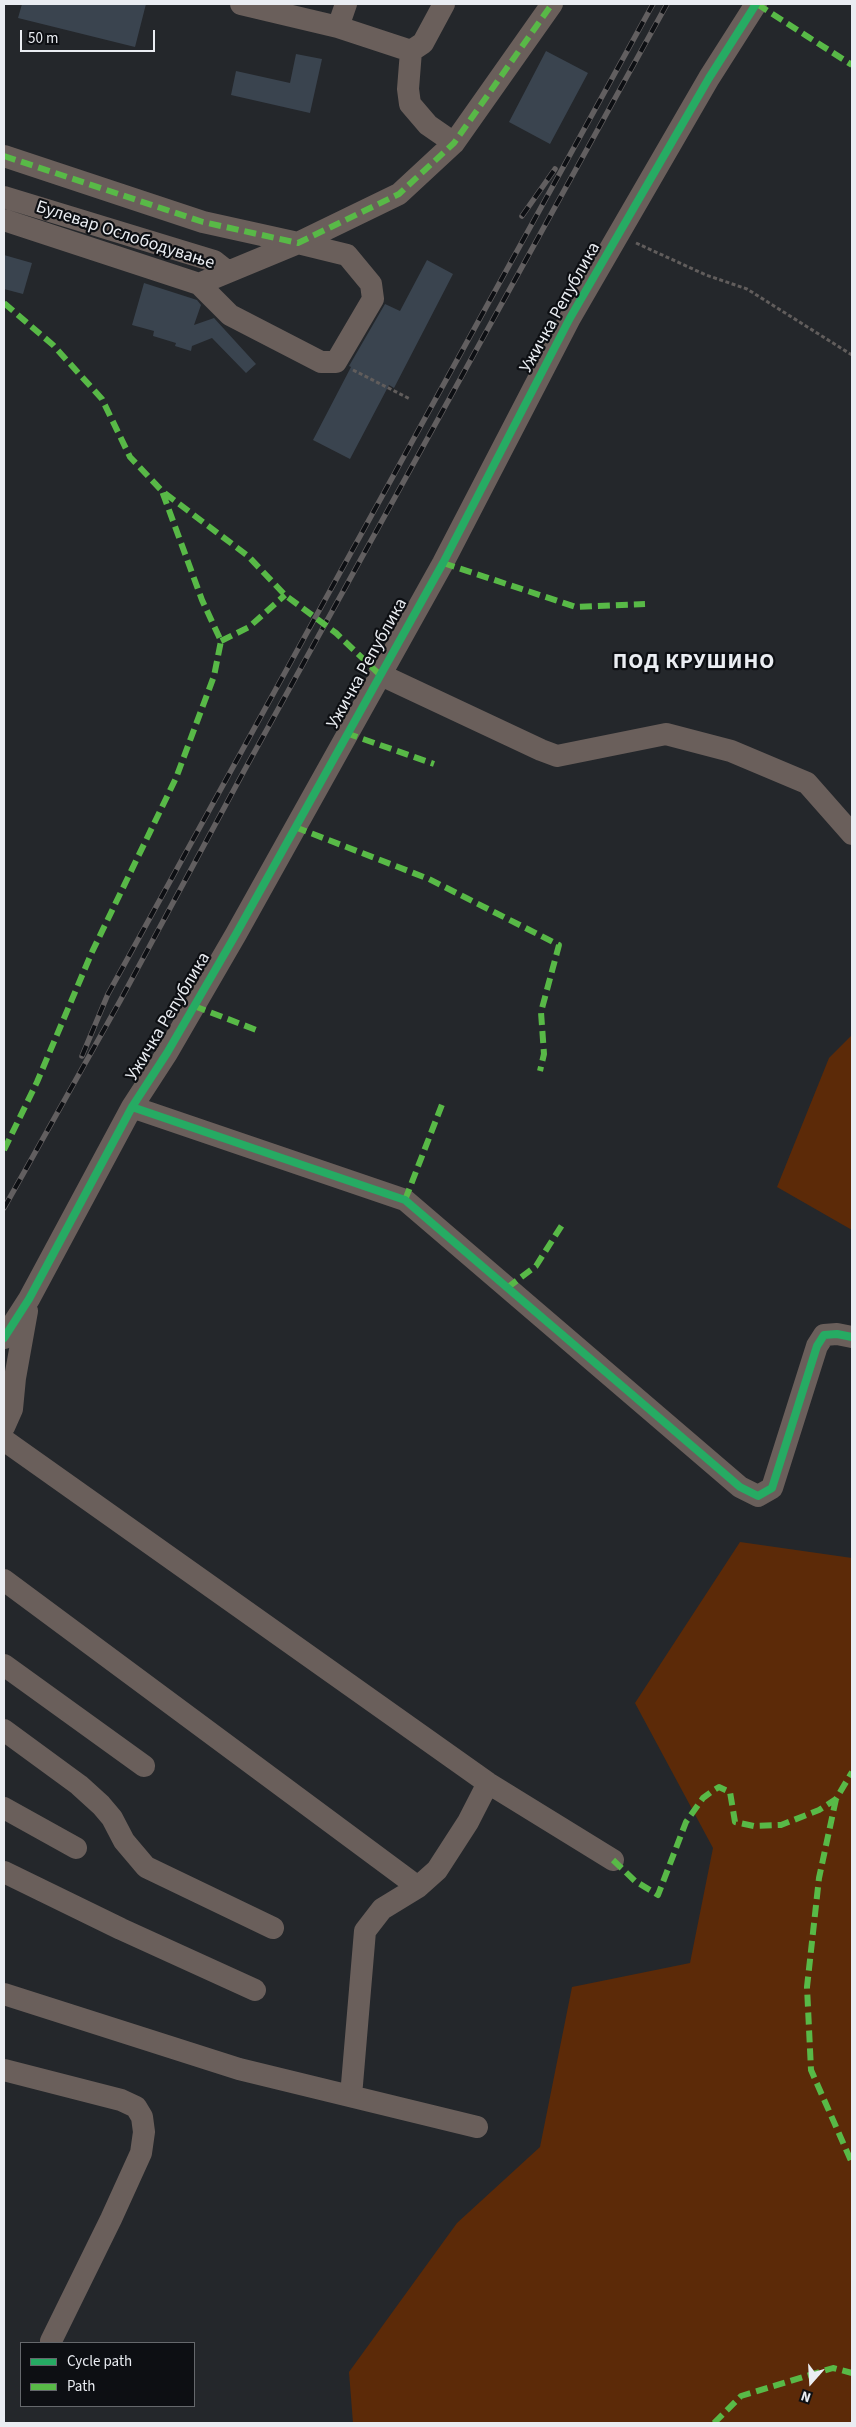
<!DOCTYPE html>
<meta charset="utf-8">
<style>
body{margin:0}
#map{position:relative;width:856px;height:2427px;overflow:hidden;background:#24272b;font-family:"Source Sans 3",sans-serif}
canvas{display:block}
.frame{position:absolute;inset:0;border:5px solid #eaedf2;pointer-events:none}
.legend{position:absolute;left:20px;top:2342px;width:175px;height:65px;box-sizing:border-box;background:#0d0f13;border:1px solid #65686c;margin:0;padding:6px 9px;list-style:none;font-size:15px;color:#eaedf2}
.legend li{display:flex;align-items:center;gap:10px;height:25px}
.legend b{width:25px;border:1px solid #65686c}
.north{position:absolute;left:786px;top:2357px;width:50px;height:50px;-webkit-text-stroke:4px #0d0f13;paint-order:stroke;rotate:199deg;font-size:14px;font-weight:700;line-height:20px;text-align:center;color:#eaedf2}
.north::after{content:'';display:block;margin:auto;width:18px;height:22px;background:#eaedf2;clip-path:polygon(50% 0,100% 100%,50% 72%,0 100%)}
.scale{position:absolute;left:20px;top:30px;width:135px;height:22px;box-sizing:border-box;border:2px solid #eaedf2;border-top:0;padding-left:6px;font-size:15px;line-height:18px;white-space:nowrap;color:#eaedf2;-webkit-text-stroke:4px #0d0f13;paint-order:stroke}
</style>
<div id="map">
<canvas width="856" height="2427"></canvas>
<div class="frame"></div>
<ul class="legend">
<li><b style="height:6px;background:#26ab63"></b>Cycle path</li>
<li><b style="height:6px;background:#58b947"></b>Path</li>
</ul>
<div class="north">N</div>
<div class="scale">50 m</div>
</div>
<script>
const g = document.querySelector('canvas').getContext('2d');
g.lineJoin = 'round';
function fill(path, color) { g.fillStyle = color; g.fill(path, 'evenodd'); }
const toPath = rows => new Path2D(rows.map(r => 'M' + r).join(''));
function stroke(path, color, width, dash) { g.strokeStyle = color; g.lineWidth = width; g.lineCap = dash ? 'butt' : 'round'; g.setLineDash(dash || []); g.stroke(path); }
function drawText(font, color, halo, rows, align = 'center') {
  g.font = font + ' "Source Sans 3",sans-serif'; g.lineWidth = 4.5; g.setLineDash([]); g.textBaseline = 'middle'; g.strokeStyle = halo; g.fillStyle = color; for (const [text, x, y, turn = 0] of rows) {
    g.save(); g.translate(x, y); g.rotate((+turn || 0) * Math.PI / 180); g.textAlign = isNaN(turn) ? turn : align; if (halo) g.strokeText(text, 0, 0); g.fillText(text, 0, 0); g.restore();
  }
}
fill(toPath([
 [852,1035,852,1230,777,1187,829,1058],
 [740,1542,852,1558,852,2423,353,2423,349,2372,457,2223,540,2147,572,1987,690,1963,713,1848,635,1703]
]), '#5c2a08');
fill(toPath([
 [22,4,146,4,135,47,18,18],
 [546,51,588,73,550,144,509,122],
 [296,54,322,59,310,113,231,95,236,71,290,83],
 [4,255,32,263,23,294,4,289],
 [427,260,453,274,394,388,389,385,350,459,313,440,351,367,349,366,385,304,400,311],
 [144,283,197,300,201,305,194,325,214,318,256,364,246,373,212,338,192,346,191,351,175,346,176,343,153,336,154,331,132,325]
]), '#3a444f');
stroke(toPath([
 [636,243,706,275,747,289,852,355],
 [353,370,410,399]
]), '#615d5c', 3, [4, 2.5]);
stroke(toPath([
 [241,4,338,27,346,4],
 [338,27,411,51,408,89,410,104,428,125,454,143],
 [411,51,423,43,444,4],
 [4,156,203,222,298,243,399,194,454,143,552,4],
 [4,197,214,261,228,272],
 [4,220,199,284,230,315,321,362,336,362,373,299,371,284,347,255,298,243,199,284],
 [379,674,541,750,557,756,666,734,731,751,807,783,852,834],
 [132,1107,405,1200,740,1487,758,1496,772,1488,817,1346,824,1335,837,1334,852,1337],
 [4,1338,29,1299,132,1107,167,1053,236,934,443,563,570,318,709,78,756,4],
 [4,1427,12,1409,15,1378,27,1311],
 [4,1440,488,1783,613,1860],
 [4,1580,418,1887],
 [4,1665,144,1766],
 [4,1730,79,1785,101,1805,112,1818,124,1841,146,1867,273,1928],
 [4,1808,76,1848],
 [4,1872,121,1929,255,1990],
 [4,1994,239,2069,477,2127],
 [4,2070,121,2100,136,2107,142,2117,144,2132,141,2153,111,2219,51,2341],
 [351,2096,365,1931,382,1909,418,1887,437,1870,468,1822,488,1783]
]), '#6a5f5b', 22);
const rail = toPath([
 [522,216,555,169],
 [82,1056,108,994,653,4],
 [4,1208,120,1001,244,771,667,4]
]);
stroke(rail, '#625f60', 5.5);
stroke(rail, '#0d0f13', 4, [11]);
stroke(toPath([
 [757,4,852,65],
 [4,156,203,222,298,243,399,194,454,143,552,4],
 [4,303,53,345,102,399,130,457,162,491,248,556,285,595,336,633,379,674],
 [443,563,576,607,645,604],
 [221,641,249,627,285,595],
 [346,733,434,764],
 [295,827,429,879,559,945,541,1012,544,1054,540,1071],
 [194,1006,259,1031],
 [4,1150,37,1082,92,952,176,778,214,676,221,641,202,600,162,491],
 [405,1200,443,1102],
 [507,1288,536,1266,562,1225],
 [836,1799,819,1878,807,1987,811,2070,852,2163],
 [613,1860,635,1881,658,1895,686,1822,703,1798,711,1792,719,1787,730,1792,735,1822,754,1826,781,1825,819,1810,836,1799,852,1772],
 [714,2423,741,2396,833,2368,852,2373]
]), '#58b947', 6, [12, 6]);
stroke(toPath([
 [132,1107,405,1200,740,1487,758,1496,772,1488,817,1346,824,1335,837,1334,852,1337],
 [4,1338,29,1299,132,1107,167,1053,236,934,443,563,570,318,709,78,756,4]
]), '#26ab63', 8);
drawText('18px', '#eaedf2', '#0d0f13', [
 ["Булевар Ослободување",125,236,18],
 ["Ужичка Република",561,308,-61],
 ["Ужичка Република",368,664,-61],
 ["Ужичка Република",169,1017,-59]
]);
g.letterSpacing = '1px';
drawText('bold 22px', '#eaedf2', '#0d0f13', [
 ["ПОД КРУШИНО",694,663]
]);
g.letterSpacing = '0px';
</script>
